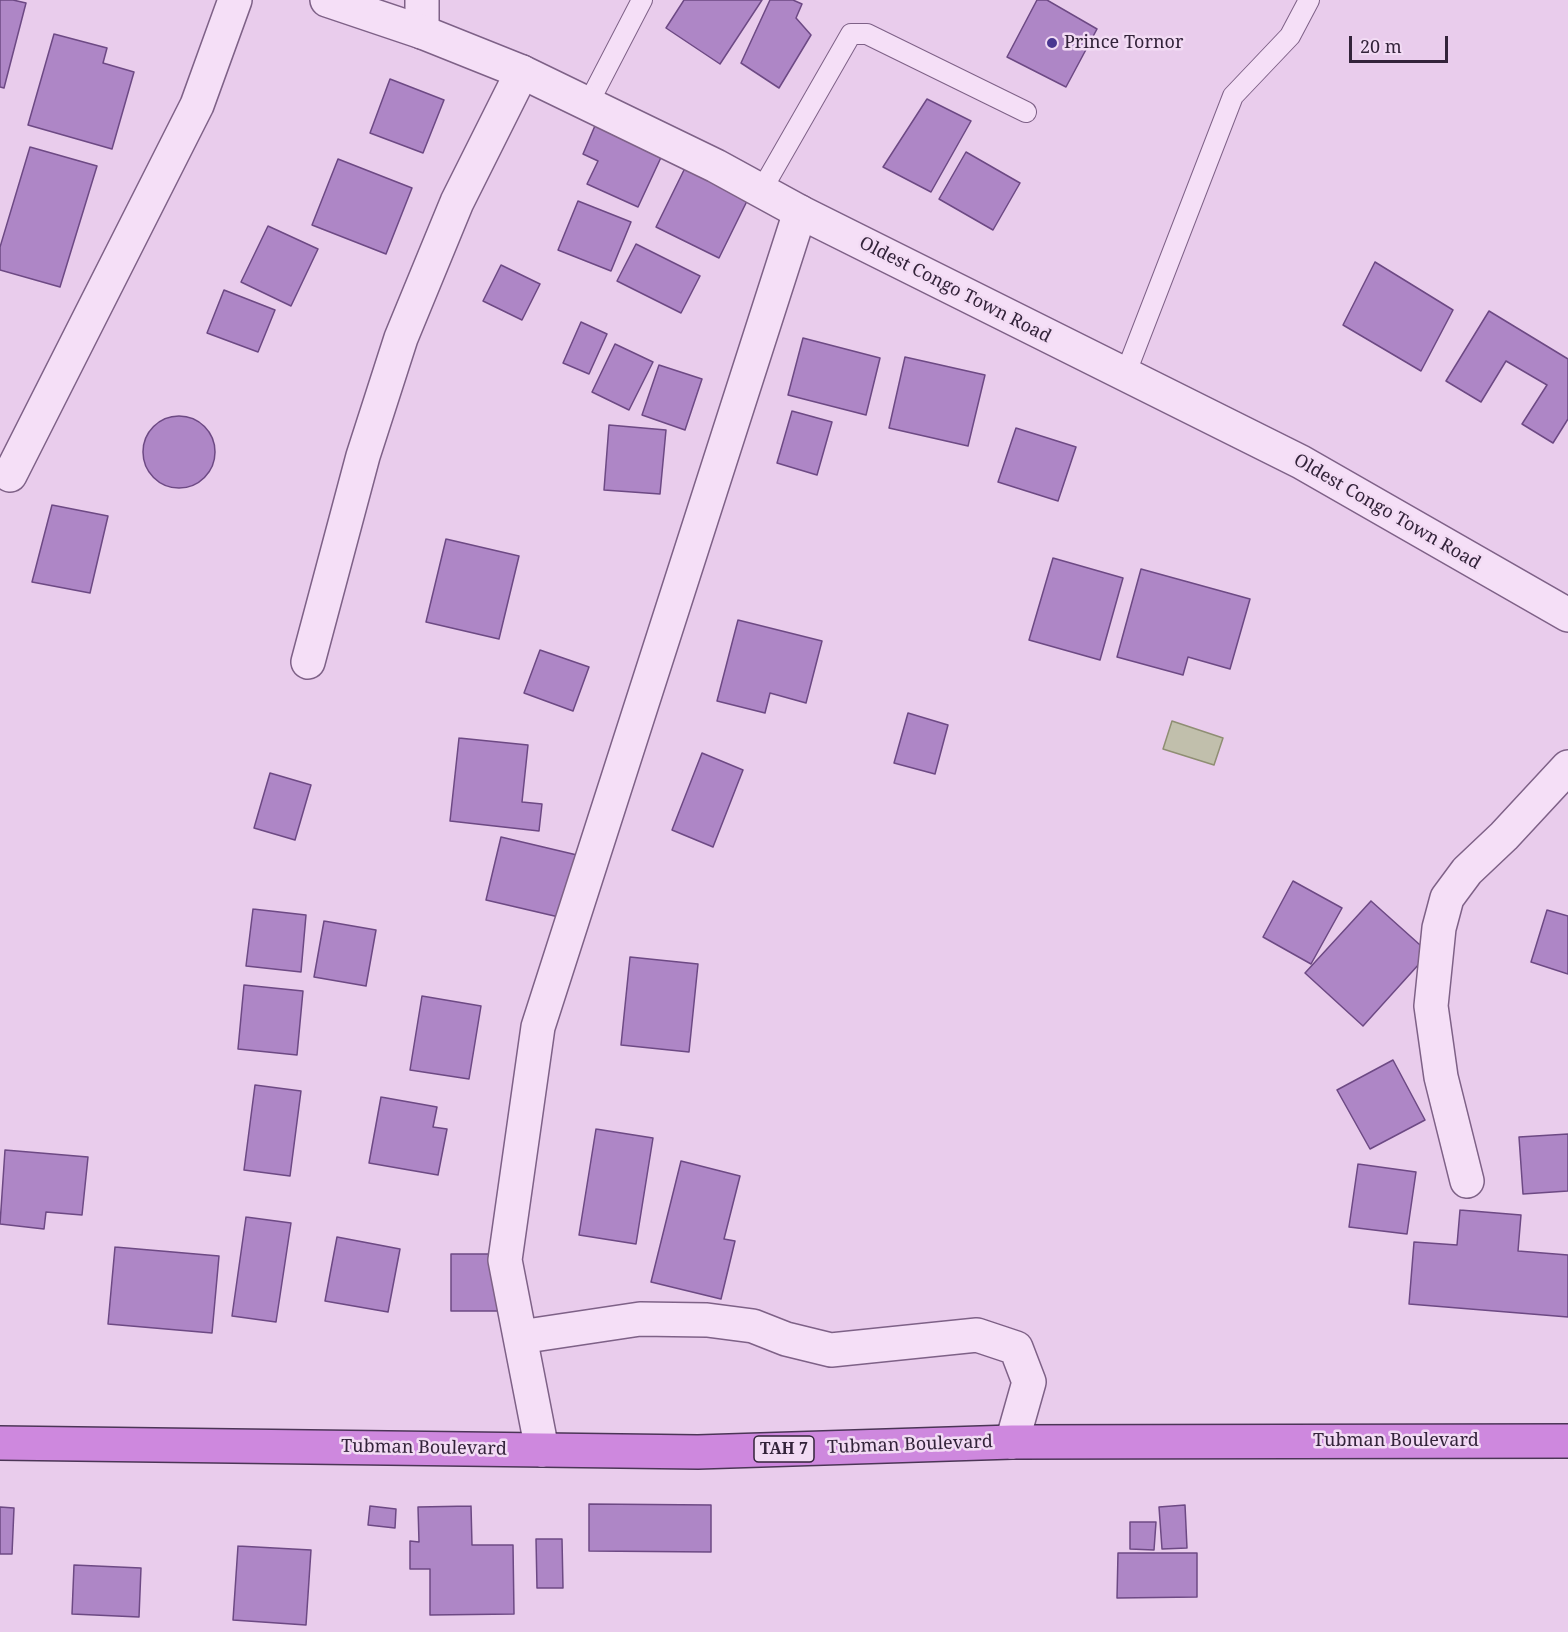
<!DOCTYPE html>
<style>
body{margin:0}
#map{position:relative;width:1568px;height:1632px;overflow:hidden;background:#e9ccec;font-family:"Noto Serif",serif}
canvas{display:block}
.scale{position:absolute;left:1349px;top:36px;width:99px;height:27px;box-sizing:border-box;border:3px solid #33233a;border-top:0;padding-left:8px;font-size:18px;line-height:21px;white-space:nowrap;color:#33233a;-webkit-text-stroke:4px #f2dbf4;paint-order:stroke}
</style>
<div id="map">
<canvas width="1568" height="1632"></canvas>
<div class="scale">20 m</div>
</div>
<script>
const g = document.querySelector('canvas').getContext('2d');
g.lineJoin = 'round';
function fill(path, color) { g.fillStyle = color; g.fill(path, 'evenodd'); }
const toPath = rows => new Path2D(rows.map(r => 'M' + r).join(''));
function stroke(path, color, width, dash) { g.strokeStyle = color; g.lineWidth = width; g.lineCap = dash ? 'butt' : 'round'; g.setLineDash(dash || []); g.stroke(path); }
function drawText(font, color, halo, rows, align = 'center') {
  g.font = font + ' "Noto Serif",serif'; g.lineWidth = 5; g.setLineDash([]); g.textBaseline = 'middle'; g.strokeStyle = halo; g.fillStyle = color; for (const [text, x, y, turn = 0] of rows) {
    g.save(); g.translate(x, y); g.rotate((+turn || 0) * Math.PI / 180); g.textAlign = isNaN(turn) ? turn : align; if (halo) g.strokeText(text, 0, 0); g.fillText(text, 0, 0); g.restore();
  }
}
const water = toPath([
 [1172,721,1223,738,1214,765,1163,749,1172,721]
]);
fill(water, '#c1bfac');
stroke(water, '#8f8e73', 1.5);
const building = toPath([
 [0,0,13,0,26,3,4,88,0,87,0,0],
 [684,0,762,0,720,64,666,28,684,0],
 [770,0,793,0,802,4,796,18,811,35,779,88,741,63,770,0],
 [1037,0,1047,0,1097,29,1066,87,1007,57,1037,0],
 [54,34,107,48,103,63,134,72,112,149,28,125,54,34],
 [390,79,444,100,423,153,370,133,390,79],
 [927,99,971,121,931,192,883,167,927,99],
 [597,121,664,151,638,207,587,184,598,161,583,154,597,121],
 [30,147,97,166,60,287,0,270,0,247,30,147],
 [966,152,1020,183,993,230,939,199,966,152],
 [338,159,412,188,386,254,312,225,338,159],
 [685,168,748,199,719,258,656,227,685,168],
 [578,201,631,222,611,271,558,250,578,201],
 [268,226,318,249,291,306,241,282,268,226],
 [636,244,700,276,681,313,617,281,636,244],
 [1375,262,1453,310,1421,371,1343,325,1375,262],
 [501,265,540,284,522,320,483,301,501,265],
 [224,290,275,310,258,352,207,333,224,290],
 [1489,311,1568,359,1568,419,1553,443,1522,424,1547,385,1506,361,1481,402,1446,381,1489,311],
 [581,322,607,334,589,374,563,363,581,322],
 [803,338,880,358,866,415,788,395,803,338],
 [615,344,653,362,629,410,592,392,615,344],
 [905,357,985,375,968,446,889,428,905,357],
 [659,365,702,379,685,430,642,415,659,365],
 [792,411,832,422,817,475,777,463,792,411],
 '143 452a36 36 0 1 1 72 0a36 36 0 1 1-72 0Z',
 [609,425,666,430,660,494,604,490,609,425],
 [1016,428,1076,447,1058,501,998,482,1016,428],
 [52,505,108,516,90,593,32,582,52,505],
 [446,539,519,556,499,639,426,622,446,539],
 [1053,558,1123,578,1100,660,1029,640,1053,558],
 [1141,569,1250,599,1230,669,1188,657,1183,675,1117,657,1141,569],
 [738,620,822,641,806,703,770,693,765,713,717,701,738,620],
 [540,650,589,667,573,711,524,693,540,650],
 [908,713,948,725,935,774,894,763,908,713],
 [459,738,528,745,522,802,542,804,539,831,450,821,459,738],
 [702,753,743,770,713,847,672,830,702,753],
 [270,773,311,785,295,840,254,828,270,773],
 [501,837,577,855,563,918,486,900,501,837],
 [1293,881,1342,908,1311,964,1263,937,1293,881],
 [1371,901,1429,953,1363,1026,1305,973,1371,901],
 [253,909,306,915,301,972,246,966,253,909],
 [1547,910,1568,916,1568,974,1531,962,1547,910],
 [324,921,376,930,366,986,314,977,324,921],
 [630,957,698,964,689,1052,621,1045,630,957],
 [244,985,303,991,297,1055,238,1049,244,985],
 [422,996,481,1006,469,1079,410,1070,422,996],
 [1393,1060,1425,1120,1370,1149,1337,1090,1393,1060],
 [255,1085,301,1091,290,1176,244,1170,255,1085],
 [381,1097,437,1107,433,1127,447,1129,438,1175,369,1163,381,1097],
 [596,1129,653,1138,636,1244,579,1235,596,1129],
 [1568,1134,1568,1191,1523,1194,1519,1137,1568,1134],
 [5,1150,88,1157,82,1215,46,1212,44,1229,0,1224,5,1150],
 [681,1161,740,1176,724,1239,735,1241,721,1299,651,1282,681,1161],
 [1358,1164,1416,1172,1407,1234,1349,1227,1358,1164],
 [1460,1210,1521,1215,1518,1251,1568,1255,1568,1317,1409,1304,1414,1242,1457,1245,1460,1210],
 [246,1217,291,1223,276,1322,232,1316,246,1217],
 [337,1237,400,1249,388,1312,325,1301,337,1237],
 [115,1247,219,1256,212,1333,108,1324,115,1247],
 [451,1254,503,1254,504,1311,451,1311,451,1254],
 [589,1504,711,1505,711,1552,589,1551,589,1504],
 [1185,1505,1187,1548,1162,1549,1159,1507,1185,1505],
 [370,1506,396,1509,395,1528,368,1525,370,1506],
 [471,1506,472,1545,513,1545,514,1614,430,1615,430,1569,410,1569,410,1541,419,1542,418,1507,471,1506],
 [0,1507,14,1508,12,1554,0,1554,0,1507],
 [1130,1522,1156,1522,1154,1550,1130,1549,1130,1522],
 [536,1539,562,1539,563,1588,537,1588,536,1539],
 [238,1546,311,1550,306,1625,233,1620,238,1546],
 [1118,1553,1197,1553,1197,1597,1117,1598,1118,1553],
 [74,1565,141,1568,139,1617,72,1614,74,1565]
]);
fill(building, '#ae86c6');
stroke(building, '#6d4984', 1.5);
const service = toPath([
 [588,104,642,0],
 [761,191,851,34,867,34,1026,112],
 [1125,375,1233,96,1290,36,1309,0]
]);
const minor = toPath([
 [422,32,422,0],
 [10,475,197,105,235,0],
 [308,662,363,456,401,338,457,202,522,72],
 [1467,1181,1441,1077,1431,1006,1439,928,1447,898,1467,871,1504,836,1568,767],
 [520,1337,640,1319,707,1320,753,1326,786,1339,831,1350,977,1335,1016,1348,1029,1382,1012,1442],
 [542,1450,505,1260,538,1027,800,212]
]);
const tertiary = toPath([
 [327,0,422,32,522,72,716,166,800,212,1301,462,1568,615]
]);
const trunk = toPath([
 [0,1443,698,1452,1012,1442,1568,1441]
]);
stroke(service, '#7e6187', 22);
stroke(minor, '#7e6187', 36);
stroke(tertiary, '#7e6187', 36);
stroke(trunk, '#4b3556', 36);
stroke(service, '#f5dff7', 20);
stroke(minor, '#f5dff7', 33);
stroke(tertiary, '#f5dff7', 33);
stroke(trunk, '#ce88de', 33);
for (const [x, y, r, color] of [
 [1052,43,6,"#4a3791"]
]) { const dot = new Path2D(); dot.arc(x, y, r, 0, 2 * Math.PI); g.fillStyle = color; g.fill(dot); stroke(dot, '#f2dbf4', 2); }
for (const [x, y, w] of [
 [784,1449,60]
]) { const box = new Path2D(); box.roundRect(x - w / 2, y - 13, w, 26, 4.5); g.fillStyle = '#f2dbf4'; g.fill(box); stroke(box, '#33233a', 1.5); }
drawText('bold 16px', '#33233a', null, [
 ["TAH 7",784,1449]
]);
drawText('18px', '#33233a', '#f2dbf4', [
 ["Prince Tornor",1064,43]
], 'left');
drawText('18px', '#33233a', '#f2dbf4', [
 ["Oldest Congo Town Road",955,290,27],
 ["Oldest Congo Town Road",1387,512,30],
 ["Tubman Boulevard",1396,1441],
 ["Tubman Boulevard",910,1445,-2],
 ["Tubman Boulevard",424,1448,1]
]);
</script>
